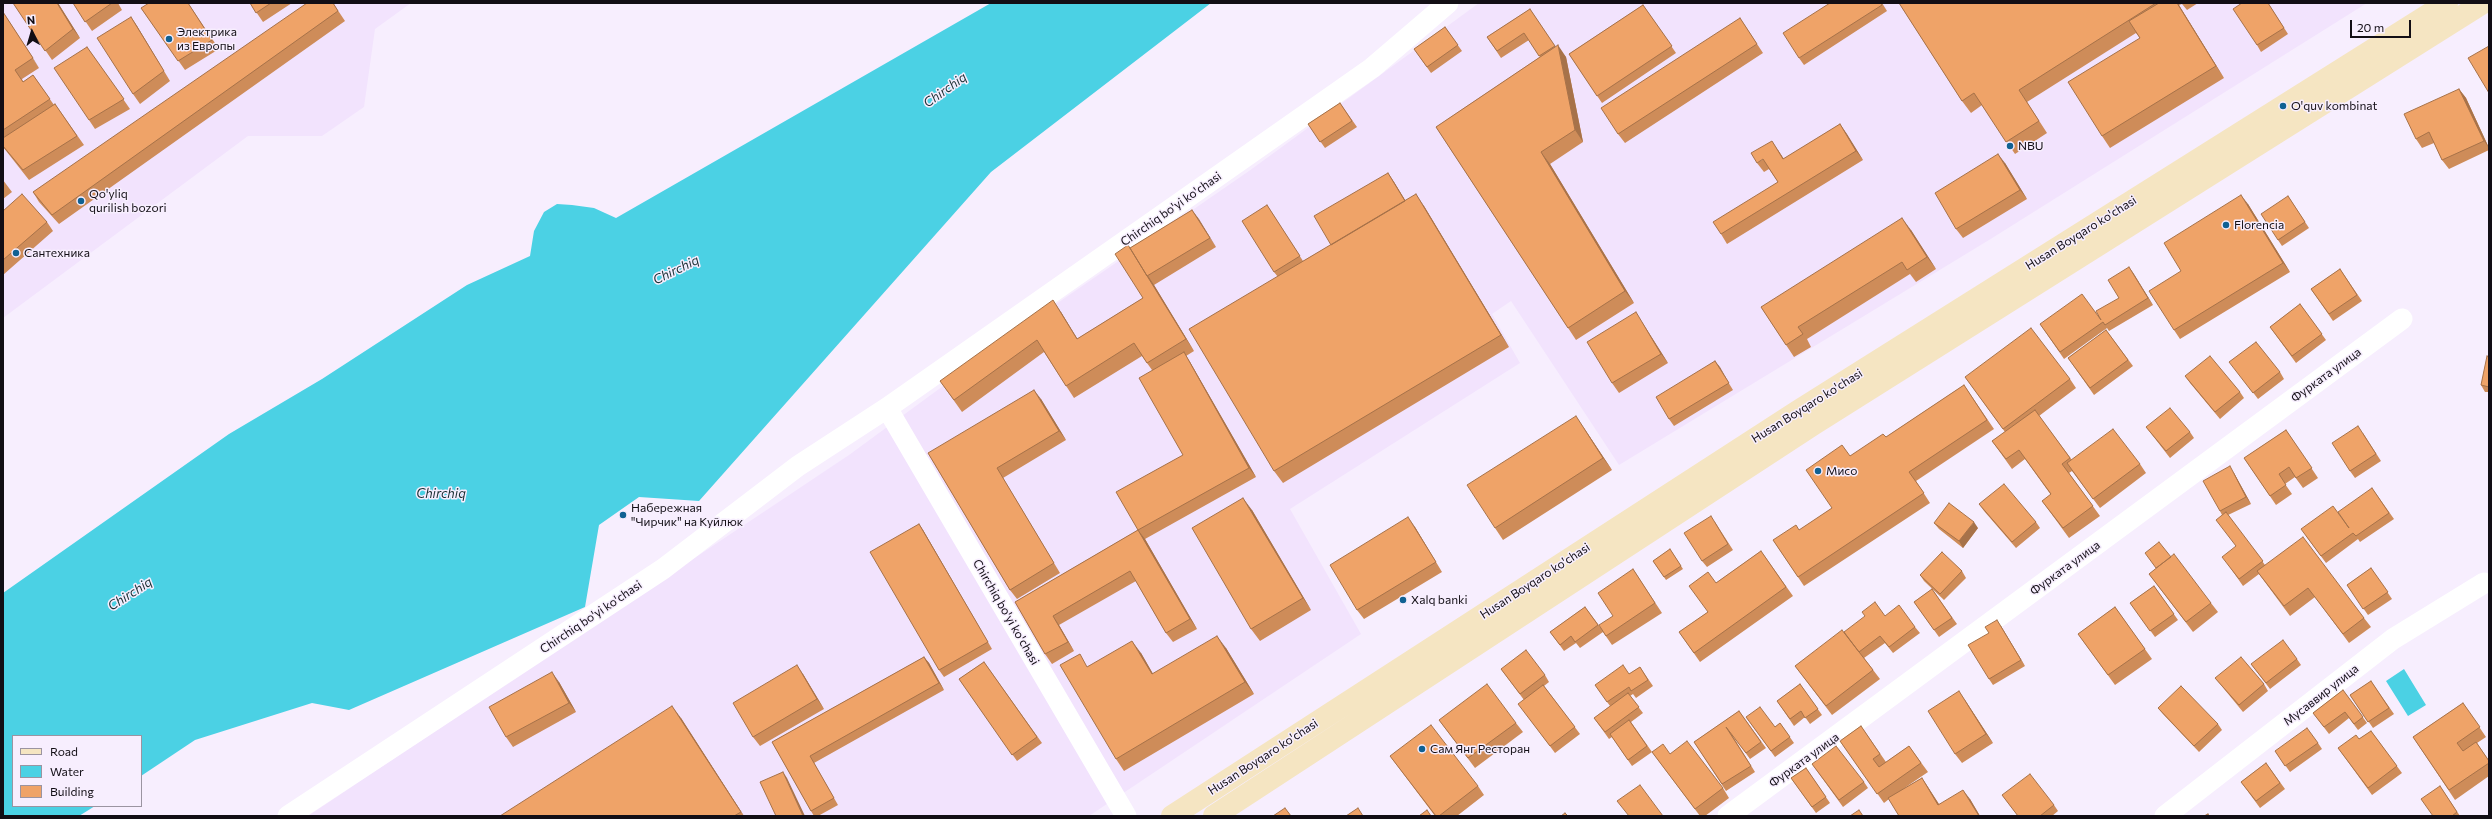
<!DOCTYPE html>
<meta charset="utf-8">
<style>
body{margin:0}
#map{position:relative;width:2492px;height:819px;overflow:hidden;background:#f7eefe;font-family:Commissioner,sans-serif}
canvas{display:block}
.frame{position:absolute;inset:0;border:4px solid #120e15;pointer-events:none}
.legend{position:absolute;left:12px;top:735px;width:130px;height:72px;box-sizing:border-box;background:#f7eefe;border:1px solid #9b94a1;margin:0;padding:5px 7px;list-style:none;font-size:12px;color:#120e15}
.legend li{display:flex;align-items:center;gap:8px;height:20px}
.legend b{width:20px;border:1px solid #9b94a1}
.north{position:absolute;left:12px;top:12px;width:40px;height:40px;-webkit-text-stroke:3px #f7eefe;paint-order:stroke;rotate:355deg;font-size:11px;font-weight:700;line-height:16px;text-align:center;color:#120e15}
.north::after{content:'';display:block;margin:auto;width:14px;height:18px;background:#120e15;clip-path:polygon(50% 0,100% 100%,50% 72%,0 100%)}
.scale{position:absolute;left:2350px;top:20px;width:61px;height:18px;box-sizing:border-box;border:2px solid #120e15;border-top:0;padding-left:5px;font-size:12px;line-height:14px;white-space:nowrap;color:#120e15;-webkit-text-stroke:3px #f7eefe;paint-order:stroke}
</style>
<div id="map">
<canvas width="2492" height="819"></canvas>
<div class="frame"></div>
<ul class="legend">
<li><b style="height:5px;background:#f5e5c2"></b>Road</li>
<li><b style="height:11px;background:#4bd1e4"></b>Water</li>
<li><b style="height:11px;background:#efa368"></b>Building</li>
</ul>
<div class="north">N</div>
<div class="scale">20 m</div>
</div>
<script>
const g = document.querySelector('canvas').getContext('2d');
g.lineJoin = 'round';
function fill(path, color) { g.fillStyle = color; g.fill(path, 'evenodd'); }
const toPath = rows => new Path2D(rows.map(r => 'M' + r).join(''));
function stroke(path, color, width, dash) { g.strokeStyle = color; g.lineWidth = width; g.lineCap = dash ? 'butt' : 'round'; g.setLineDash(dash || []); g.stroke(path); }
function drawText(font, color, halo, rows, align = 'center') {
  g.font = font + ' Commissioner,sans-serif'; g.lineWidth = 3; g.setLineDash([]); g.textBaseline = 'middle'; g.strokeStyle = halo; g.fillStyle = color; for (const [text, x, y, turn = 0] of rows) {
    g.save(); g.translate(x, y); g.rotate((+turn || 0) * Math.PI / 180); g.textAlign = isNaN(turn) ? turn : align; if (halo) g.strokeText(text, 0, 0); g.fillText(text, 0, 0); g.restore();
  }
}
fill(toPath([
 [3,3,411,3,375,29,364,107,322,136,248,136,3,318],
 [1479,3,2367,3,1989,240,1619,465,1511,301,1492,314,1520,363,1290,509,1361,634,1089,816,308,816,849,455,1033,320,1249,171]
]), '#f2e3fd');
fill(toPath([
 [991,3,1211,3,991,172,699,501,639,497,599,525,585,607,349,710,312,703,195,740,141,776,141,736,13,736,13,806,95,806,79,816,3,816,3,593,229,434,322,379,467,285,530,256,534,231,544,212,557,204,572,205,594,208,616,218],
 [2404,669,2426,705,2408,716,2386,681]
]), '#4bd1e4');
stroke(toPath([
 [887,408,1126,816],
 [288,816,663,569,798,466,887,408,1372,68,1448,3],
 [1728,816,2402,319],
 [2165,816,2393,639,2484,583]
]), '#fff', 21);
stroke(toPath([
 [1172,816,1798,411,2447,3],
 [1214,816,1814,424,2483,3]
]), '#f5e5c2', 22);
fill(toPath([
 [13,3,58,3,80,38,52,60],
 [73,3,118,3,122,10,92,31],
 [188,3,219,49,185,70,141,8],
 [250,3,292,3,263,22],
 [333,3,345,21,59,224,39,202,33,192],
 [1882,3,1887,11,1804,65,1799,58],
 [1899,3,2198,3,2187,10,2182,4,2179,5,2224,78,2110,148,2102,136,2140,38,2136,33,2027,102,2047,133,2015,154,1982,105,1971,113,1962,101],
 [2242,3,2268,3,2288,34,2261,52,2257,45],
 [1643,5,1676,53,1602,103,1569,54],
 [1530,9,1555,47,1566,57,1583,142,1550,164,1634,303,1576,340,1436,127,1540,57,1529,40,1501,58,1487,37],
 [3,12,39,68,22,79,23,82,33,75,54,105,55,104,84,145,29,180,3,147],
 [131,17,137,26,170,81,140,104,133,94],
 [1740,18,1763,53,1625,143,1618,134],
 [1445,27,1462,51,1431,73,1414,49],
 [87,47,130,109,95,129,89,120],
 [2459,89,2466,98,2489,148,2489,150,2449,169,2442,160,2434,143,2422,148,2416,139],
 [1340,103,1357,127,1325,148,1308,124],
 [1840,124,1863,160,1727,244,1721,234,1778,182,1769,169,1764,172,1757,163,1778,150,1784,159],
 [2005,163,2027,199,1963,238,1956,229],
 [1388,173,1394,182,1405,200,1424,206,1509,347,1283,483,1274,471,1278,277,1274,272,1267,205,1303,261,1331,245],
 [3,180,12,192,3,199],
 [2288,196,2309,228,2282,246,2278,240],
 [2248,204,2290,272,2180,339,2174,330,2181,271],
 [1192,210,1216,247,1154,285,1194,351,1186,356,1190,362,1256,477,1145,539,1197,629,1173,642,1166,633,1136,581,1059,625,1074,651,1052,664,1045,654,1015,602,1138,530,1183,455,1152,370,1142,356,1074,398,1044,352,962,412,940,381,1061,312,1077,339,1143,298,1130,248],
 [3,211,47,222,53,231,3,275],
 [1911,230,1936,269,1916,282,1910,274,1807,339,1811,347,1794,357,1761,307],
 [2129,267,2153,305,2109,331,2107,328,2064,359,2040,324,2101,320,2119,298],
 [2340,269,2362,301,2333,321,2311,289],
 [2300,304,2326,340,2296,363,2270,327],
 [1642,322,1668,363,1619,393,1612,383],
 [2106,330,2133,366,2094,395,2068,358],
 [2489,357,2489,392,2485,392,2481,385],
 [1715,361,1733,390,1674,426,1669,419],
 [2230,362,2280,372,2284,379,2258,399],
 [2185,376,2240,392,2244,398,2220,419,2190,383],
 [1965,377,2070,379,2076,388,2039,416,2072,460,2140,464,2146,473,2100,508,2072,471,2069,473,2100,516,2069,538,2042,501,2051,495,2025,459,2012,469,1992,441,2005,432],
 [1964,385,1994,429,1916,481,1930,503,1804,586,1773,540,1800,530,1832,508,1850,456,1886,437],
 [1041,399,1066,440,1003,478,1060,573,1017,599,1010,590,928,453],
 [2146,427,2190,432,2194,438,2170,458],
 [1584,428,1612,470,1503,540,1495,528],
 [2286,430,2318,478,2303,488,2295,477,2285,484,2292,494,2276,505,2244,458],
 [2363,433,2381,461,2355,478,2350,471],
 [2234,473,2251,504,2228,515,2265,565,2364,618,2371,627,2349,643,2315,597,2290,616,2259,574,2243,586,2227,563,2236,546,2222,515,2220,511],
 [2372,488,2394,519,2360,542,2358,539,2326,563,2306,536,2349,528],
 [1979,504,2036,522,2040,528,2016,548,1984,511],
 [1252,510,1311,610,1260,641,1251,629],
 [1715,522,1733,550,1707,567,1702,561],
 [1934,523,1978,528,1963,548,1939,529],
 [919,524,923,530,992,649,944,677,939,670],
 [1415,527,1442,572,1364,619,1357,610],
 [1670,549,1683,569,1666,580,1653,561],
 [1761,551,1793,596,1700,662,1679,632,1708,612,1716,583],
 [2171,557,2211,603,2218,612,2193,632,2149,574],
 [2371,568,2392,599,2368,615,2347,585],
 [1633,569,1662,613,1612,645,1603,632,1580,648,1576,643,1564,651,1550,632,1585,607,1601,628,1613,616],
 [1962,571,1966,578,1944,600,1924,581,1920,575],
 [2154,586,2178,620,2155,637,2130,603],
 [1932,589,1957,624,1939,637,1914,602],
 [2115,607,2152,659,2115,685,2078,634],
 [1885,616,1915,627,1920,633,1893,653,1885,643,1864,658,1880,679,1832,715,1795,666,1844,632],
 [2001,626,2025,666,1993,685,1989,679,1989,633],
 [1226,648,1254,694,1124,771,1116,759,1088,666,1141,653,1153,674],
 [924,657,929,663,944,690,814,763,838,805,818,816,814,816,811,811,772,742],
 [2297,659,2301,665,2270,689,2251,664],
 [984,662,1042,743,1017,761,959,679],
 [1640,667,1653,686,1636,698,1633,694,1630,696,1643,713,1631,722,1652,752,1632,766,1612,737,1609,739,1594,718,1610,706,1595,685,1629,674],
 [1501,669,1545,675,1549,682,1544,686,1580,734,1555,753,1523,710,1524,700],
 [803,674,824,709,760,746,753,737],
 [2215,678,2264,684,2268,691,2243,712,2220,684],
 [2371,681,2394,714,2373,728,2350,695],
 [559,682,576,712,513,747,506,737],
 [1800,684,1822,715,1810,724,1805,717,1794,726,1777,701],
 [2343,690,2367,723,2358,730,2349,718,2329,734,2313,713],
 [1965,700,1993,743,1962,763,1955,754],
 [2463,703,2486,737,2477,743,2489,761,2489,776,2455,800,2413,737],
 [2158,708,2218,724,2222,730,2199,752,2163,714],
 [1739,711,1766,748,1750,759,1731,733,1755,772,1726,791,1694,742],
 [1746,717,1775,727,1780,723,1794,743,1775,757],
 [681,718,744,816,500,816],
 [1439,720,1516,723,1523,732,1475,768],
 [1861,726,1886,762,1909,746,1928,772,1903,789,1922,778,1939,804,1970,799,1980,816,1899,816,1889,799,1884,803,1840,741],
 [2371,731,2402,773,2372,795,2338,748,2359,739],
 [2318,743,2322,749,2290,772,2275,751],
 [1652,752,1670,754,1723,788,1729,798,1705,816,1700,816],
 [1390,756,1478,786,1484,795,1457,816,1435,816],
 [2266,763,2285,789,2260,808,2241,782],
 [1812,764,1864,782,1868,788,1843,807],
 [1806,768,1830,803,1816,813,1791,778],
 [2440,786,2460,816,2433,816],
 [2002,795,2054,805,2058,811,2052,816,2018,816]
]), '#ce8c59');
fill(toPath([
 [57,3,58,3,80,38,73,29],
 [2177,3,2178,3,2180,7,2224,78,2216,66],
 [3,12,39,68,33,58],
 [131,17,137,26,170,81,164,71],
 [1558,45,1566,57,1583,142,1575,130],
 [2459,89,2466,98,2489,148,2484,141],
 [1840,124,1847,134,1863,160,1856,151],
 [1772,141,1778,150,1790,169,1783,159],
 [1541,152,1550,164,1634,303,1625,291],
 [1998,154,2005,163,2027,199,2020,190],
 [1388,173,1394,182,1413,213,1406,204],
 [1416,194,1424,206,1509,347,1501,335],
 [2241,195,2248,204,2290,272,2283,263],
 [1192,210,1199,219,1216,247,1210,238],
 [1902,218,1911,230,1936,269,1927,257],
 [1128,245,1154,285,1194,351,1186,339],
 [2129,267,2134,274,2153,305,2148,298],
 [1053,300,1061,312,1085,351,1077,339],
 [1636,312,1642,322,1668,363,1661,354],
 [1184,352,1190,362,1256,477,1249,468],
 [1715,361,1720,367,1733,390,1729,383],
 [1034,390,1041,399,1066,440,1059,431],
 [1576,416,1612,470,1603,458],
 [2230,466,2234,473,2251,504,2246,497],
 [1243,498,1252,510,1311,610,1303,598],
 [1408,517,1415,527,1442,572,1436,562],
 [1974,522,1978,528,1963,548,1959,541],
 [919,524,923,530,992,649,988,642],
 [1138,530,1145,539,1197,629,1190,619],
 [1053,616,1059,625,1074,651,1068,642],
 [1997,620,2001,626,2025,666,2021,660],
 [1217,636,1226,648,1254,694,1245,682],
 [1132,641,1141,653,1160,686,1152,674],
 [924,657,929,663,944,690,939,683],
 [797,665,803,674,824,709,817,699],
 [552,672,559,682,576,712,569,703],
 [1959,691,1965,700,1993,743,1986,734],
 [672,706,681,718,744,816,741,812],
 [783,772,787,778,805,816,803,816],
 [1922,778,1928,787,1945,814,1938,805],
 [1963,790,1970,799,1980,816,1979,816]
]), '#a77249');
const building = toPath([
 [13,3,57,3,73,29,45,51,13,3],
 [73,3,112,3,85,22,73,3],
 [149,3,188,3,212,40,178,61,141,8,149,3],
 [250,3,271,3,256,13,250,3],
 [307,3,333,3,338,11,52,215,33,192,307,3],
 [1830,3,1881,3,1882,5,1799,58,1783,33,1830,3],
 [1899,3,2156,3,2019,90,2039,121,2006,142,1974,93,1962,101,1899,3],
 [2159,3,2177,3,2216,66,2102,136,2068,82,2140,38,2129,21,2159,3],
 [2242,3,2268,3,2284,28,2257,45,2233,9,2242,3],
 [1643,5,1672,46,1597,96,1569,54,1643,5],
 [1530,9,1555,46,1539,56,1524,33,1497,51,1487,37,1530,9],
 [3,12,33,58,15,70,23,82,33,75,50,99,3,130,3,12],
 [131,17,164,71,133,94,97,38,131,17],
 [1740,18,1757,44,1618,134,1601,108,1740,18],
 [1445,27,1458,45,1427,67,1414,49,1445,27],
 [1558,45,1575,130,1541,152,1625,291,1568,328,1436,127,1558,45],
 [2489,46,2489,93,2468,58,2489,46],
 [87,47,124,99,89,120,54,68,87,47],
 [2459,89,2484,141,2442,160,2429,132,2416,139,2404,114,2459,89],
 [1340,103,1352,121,1320,142,1308,124,1340,103],
 [55,104,77,136,23,170,3,146,3,138,55,104],
 [1840,124,1856,151,1721,234,1713,222,1778,182,1763,159,1757,163,1751,153,1772,141,1783,159,1840,124],
 [1998,154,2020,190,1956,229,1935,193,1998,154],
 [1388,173,1405,201,1331,245,1314,216,1388,173],
 [22,194,47,222,3,260,3,211,22,194],
 [1416,194,1501,335,1274,471,1189,329,1416,194],
 [2241,195,2283,263,2174,330,2149,291,2181,271,2164,243,2241,195],
 [2288,196,2305,222,2278,240,2261,214,2288,196],
 [1267,205,1300,256,1274,272,1242,221,1267,205],
 [1192,210,1210,238,1147,276,1130,248,1192,210],
 [1902,218,1927,257,1907,270,1902,262,1798,327,1803,334,1786,345,1761,307,1902,218],
 [1128,245,1186,339,1147,363,1134,343,1066,386,1037,340,954,400,940,381,1053,300,1077,339,1143,298,1115,254,1128,245],
 [2129,267,2148,298,2105,325,2103,322,2060,352,2040,324,2082,294,2101,320,2096,311,2119,298,2108,280,2129,267],
 [2340,269,2357,295,2329,314,2311,289,2340,269],
 [2300,304,2322,334,2292,356,2270,327,2300,304],
 [1636,312,1661,354,1612,383,1587,342,1636,312],
 [2031,328,2070,379,2003,429,1965,377,2031,328],
 [2106,330,2128,360,2090,388,2068,358,2106,330],
 [2256,342,2280,372,2253,393,2229,362,2256,342],
 [1184,352,1249,468,1138,530,1116,492,1183,455,1139,378,1184,352],
 [2210,356,2240,392,2215,412,2185,376,2210,356],
 [2487,356,2489,357,2489,387,2481,385,2487,356],
 [1715,361,1729,383,1669,419,1656,397,1715,361],
 [1964,385,1987,420,1909,472,1924,493,1798,577,1773,540,1796,525,1799,530,1832,508,1806,470,1842,445,1850,456,1883,434,1886,437,1964,385],
 [1034,390,1059,431,997,468,1054,563,1010,590,928,453,1034,390],
 [2170,408,2190,432,2166,451,2146,427,2170,408],
 [2035,410,2070,458,2062,464,2093,506,2063,528,2042,501,2051,494,2019,450,2006,459,1992,441,2035,410],
 [1576,416,1603,458,1495,528,1467,485,1576,416],
 [2358,426,2376,454,2350,471,2332,443,2358,426],
 [2113,429,2140,464,2093,499,2067,463,2113,429],
 [2286,430,2312,468,2296,478,2289,467,2279,474,2286,485,2270,496,2244,458,2286,430],
 [2230,466,2246,497,2220,511,2203,481,2230,466],
 [2004,484,2036,522,2012,542,1979,504,2004,484],
 [2372,488,2389,513,2356,536,2353,533,2321,556,2301,529,2333,506,2349,528,2338,512,2372,488],
 [1243,498,1303,598,1251,629,1192,528,1243,498],
 [1949,503,1974,522,1959,541,1934,523,1949,503],
 [2226,512,2263,561,2239,579,2222,557,2236,546,2216,520,2226,512],
 [1711,516,1728,544,1702,561,1684,533,1711,516],
 [1408,517,1436,562,1357,610,1330,565,1408,517],
 [919,524,988,642,939,670,870,552,919,524],
 [1138,530,1190,619,1166,633,1130,571,1053,616,1068,642,1045,654,1015,602,1138,530],
 [2303,537,2364,618,2343,634,2308,588,2284,606,2257,571,2303,537],
 [2159,542,2171,557,2156,568,2145,553,2159,542],
 [1670,549,1681,566,1664,577,1653,561,1670,549],
 [1761,551,1786,587,1694,653,1679,632,1708,612,1689,586,1708,572,1716,583,1761,551],
 [1942,552,1962,571,1940,594,1920,575,1942,552],
 [2174,554,2211,603,2186,622,2149,574,2174,554],
 [2371,568,2388,592,2363,609,2347,585,2371,568],
 [1633,569,1655,603,1606,636,1599,625,1613,616,1598,593,1633,569],
 [2154,586,2174,614,2150,631,2130,603,2154,586],
 [1932,589,1952,618,1934,630,1914,602,1932,589],
 [1875,602,1885,616,1899,605,1915,627,1889,647,1880,636,1859,652,1844,632,1865,616,1862,612,1875,602],
 [1585,607,1598,625,1575,642,1571,636,1560,645,1550,632,1585,607],
 [2115,607,2145,649,2108,675,2078,634,2115,607],
 [1997,620,2021,660,1989,679,1968,645,1989,633,1985,627,1997,620],
 [1842,630,1873,670,1826,706,1795,666,1842,630],
 [1217,636,1245,682,1116,759,1060,665,1080,654,1087,667,1132,641,1152,674,1217,636],
 [2283,640,2297,659,2266,683,2251,664,2283,640],
 [1526,650,1545,675,1520,694,1501,669,1526,650],
 [924,657,939,683,810,756,834,798,811,811,772,742,924,657],
 [2241,657,2264,684,2239,705,2215,678,2241,657],
 [984,662,1037,737,1012,755,959,679,984,662],
 [797,665,817,699,753,737,733,703,797,665],
 [1623,665,1629,674,1640,667,1648,680,1631,691,1629,687,1607,702,1595,685,1623,665],
 [552,672,569,703,506,737,489,707,552,672],
 [2371,681,2389,708,2368,722,2350,695,2371,681],
 [1487,684,1516,723,1468,758,1439,720,1487,684],
 [1800,684,1818,709,1805,718,1801,711,1790,719,1777,701,1800,684],
 [1543,685,1575,727,1550,746,1518,704,1543,685],
 [2181,686,2218,724,2194,746,2158,708,2181,686],
 [2343,690,2363,717,2354,724,2345,712,2324,727,2313,713,2343,690],
 [1959,691,1986,734,1955,754,1928,711,1959,691],
 [1628,693,1639,707,1605,732,1594,718,1628,693],
 [2463,703,2480,727,2457,743,2463,751,2476,742,2489,761,2489,763,2449,790,2413,737,2463,703],
 [672,706,741,812,734,816,500,816,672,706],
 [1760,707,1775,727,1780,723,1790,737,1771,751,1746,717,1760,707],
 [1739,711,1761,742,1746,753,1726,727,1751,766,1722,784,1694,742,1739,711],
 [1629,720,1647,746,1628,760,1610,734,1629,720],
 [1431,725,1478,786,1439,816,1436,816,1390,756,1431,725],
 [1861,726,1880,754,1873,759,1879,767,1909,746,1921,763,1877,794,1840,741,1861,726],
 [2307,728,2318,743,2285,766,2275,751,2307,728],
 [2371,731,2397,766,2368,788,2338,748,2356,735,2359,739,2371,731],
 [1687,741,1723,788,1695,809,1652,752,1663,744,1670,754,1687,741],
 [1836,746,1864,782,1839,800,1812,764,1836,746],
 [2266,763,2280,783,2256,801,2241,782,2266,763],
 [1806,768,1826,797,1812,807,1791,778,1806,768],
 [783,772,803,816,776,816,760,782,783,772],
 [2030,774,2054,805,2040,816,2018,816,2002,795,2030,774],
 [1922,778,1938,805,1963,790,1979,816,1899,816,1888,798,1922,778],
 [1640,785,1663,816,1629,816,1617,801,1640,785],
 [2440,786,2457,812,2452,816,2433,816,2421,799,2440,786],
 [1285,808,1291,816,1273,816,1285,808],
 [1358,808,1363,816,1346,816,1358,808],
 [1427,810,1431,816,1419,816,1427,810],
 [1859,810,1863,816,1850,816,1859,810],
 [1565,813,1568,816,1561,816,1565,813],
 [2208,814,2209,816,2204,816,2208,814]
]);
fill(building, '#efa368');
stroke(building, '#a77249', 1);
for (const [x, y, r, color] of [
 [169,39,4,"#106193"],
 [2283,106,4,"#106193"],
 [2010,146,4,"#106193"],
 [81,201,4,"#106193"],
 [2226,225,4,"#106193"],
 [16,253,4,"#106193"],
 [1818,471,4,"#106193"],
 [623,515,4,"#106193"],
 [1403,600,4,"#106193"],
 [1422,749,4,"#106193"]
]) { const dot = new Path2D(); dot.arc(x, y, r, 0, 2 * Math.PI); g.fillStyle = color; g.fill(dot); stroke(dot, '#f7eefe', 1.5); }
drawText('12px', '#120e15', '#f7eefe', [
 ["Электрика",177,32],
 ["из Европы",177,46],
 ["O'quv kombinat",2291,106],
 ["NBU",2018,146],
 ["Qo'yliq",89,194],
 ["qurilish bozori",89,208],
 ["Florencia",2234,225],
 ["Сантехника",24,253],
 ["Мисо",1826,471],
 ["Набережная",631,508],
 ["\"Чирчик\" на Куйлюк",631,522],
 ["Xalq banki",1411,600],
 ["Сам Янг Ресторан",1430,749]
], 'left');
drawText('12px', '#120e15', '#f7eefe', [
 ["Chirchiq bo'yi ko'chasi",1171,209,-35],
 ["Husan Boyqaro ko'chasi",2081,233,-32],
 ["Фурката улица",2326,375,-36],
 ["Husan Boyqaro ko'chasi",1807,406,-32],
 ["Фурката улица",2065,568,-36],
 ["Husan Boyqaro ko'chasi",1535,581,-33],
 ["Chirchiq bo'yi ko'chasi",1006,612,60],
 ["Chirchiq bo'yi ko'chasi",591,617,-34],
 ["Мусаввир улица",2321,695,-38],
 ["Husan Boyqaro ko'chasi",1263,757,-33],
 ["Фурката улица",1804,760,-36]
]);
drawText('italic 13px', '#1b3135', '#f7eefe', [
 ["Chirchiq",945,90,-36],
 ["Chirchiq",676,270,-26],
 ["Chirchiq",441,494],
 ["Chirchiq",130,594,-33]
]);
</script>
